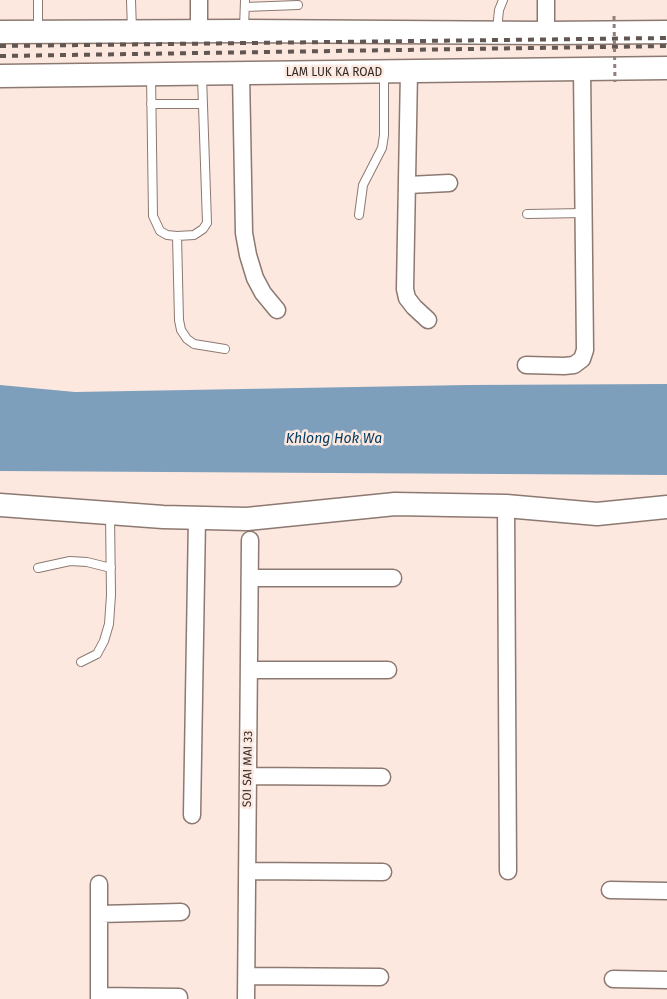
<!DOCTYPE html>
<style>
body{margin:0}
canvas{display:block;background:#fde8df}
</style>
<canvas width="667" height="999"></canvas>
<script>
const g = document.querySelector('canvas').getContext('2d');
g.lineJoin = 'round';
function fill(path, color) { g.fillStyle = color; g.fill(path, 'evenodd'); }
const toPath = rows => new Path2D(rows.map(r => 'M' + r).join(''));
function stroke(path, color, width, dash) { g.strokeStyle = color; g.lineWidth = width; g.lineCap = dash ? 'butt' : 'round'; g.setLineDash(dash || []); g.stroke(path); }
function drawText(font, color, halo, rows, align = 'center') {
  g.font = font + ' "Fira Sans",sans-serif'; g.lineWidth = 5; g.setLineDash([]); g.textBaseline = 'middle'; g.strokeStyle = halo; g.fillStyle = color; for (const [text, x, y, turn = 0] of rows) {
    g.save(); g.translate(x, y); g.rotate((+turn || 0) * Math.PI / 180); g.textAlign = isNaN(turn) ? turn : align; if (halo) g.strokeText(text, 0, 0); g.fillText(text, 0, 0); g.restore();
  }
}
fill(toPath([
 [667,384,667,475,0,471,0,385,75,392,468,385]
]), '#7e9fbc');
const lane = toPath([
 [131,0,132,30],
 [245,7,298,5],
 [244,29,245,0],
 [38,30,38,0],
 [497,30,499,10,503,0],
 [151,75,153,216,160,231,167,235,177,236,194,235,203,229,207,223,202,76],
 [151,104,203,104],
 [527,214,584,213],
 [359,215,363,185,382,148,384,135,384,74],
 [177,236,179,320,181,330,187,339,194,344,225,349],
 [38,568,70,561,87,562,111,568],
 [81,662,97,654,104,641,109,624,111,595,110,514]
]);
const street = toPath([
 [546,0,546,33],
 [199,31,199,0],
 [409,71,405,289,407,298,414,307,428,320],
 [241,73,244,233,248,255,255,278,263,293,277,310],
 [408,185,449,183],
 [526,365,564,366,574,365,582,359,585,350,582,69],
 [506,506,508,871],
 [250,578,393,578],
 [249,670,388,670],
 [248,776,382,777],
 [192,815,197,518],
 [247,871,383,872],
 [99,884,99,999],
 [610,890,667,891],
 [99,914,181,912],
 [247,976,380,977],
 [613,979,667,980],
 [99,996,179,997],
 [246,999,250,540]
]);
const secondary = toPath([
 [0,32,244,31,546,33,667,32],
 [0,76,667,68],
 [0,505,163,517,247,519,395,504,506,506,597,514,667,507]
]);
stroke(lane, '#8c7971', 10);
stroke(street, '#8c7971', 19);
stroke(secondary, '#8c7971', 25);
stroke(lane, '#fff', 8);
stroke(street, '#fff', 16);
stroke(secondary, '#fff', 22);
stroke(toPath([
 [0,46,667,38],
 [0,56,667,46]
]), '#615652', 4, [6, 6]);
stroke(toPath([
 [614,16,615,82]
]), '#8e807a', 3, [4, 4]);
drawText('12px', '#322a27', '#fde8df', [
 ["LAM LUK KA ROAD",334,73],
 ["SOI SAI MAI 33",248,769,-89]
]);
drawText('italic 14px', '#003c62', '#fde8df', [
 ["Khlong Hok Wa",334,439]
]);
</script>
